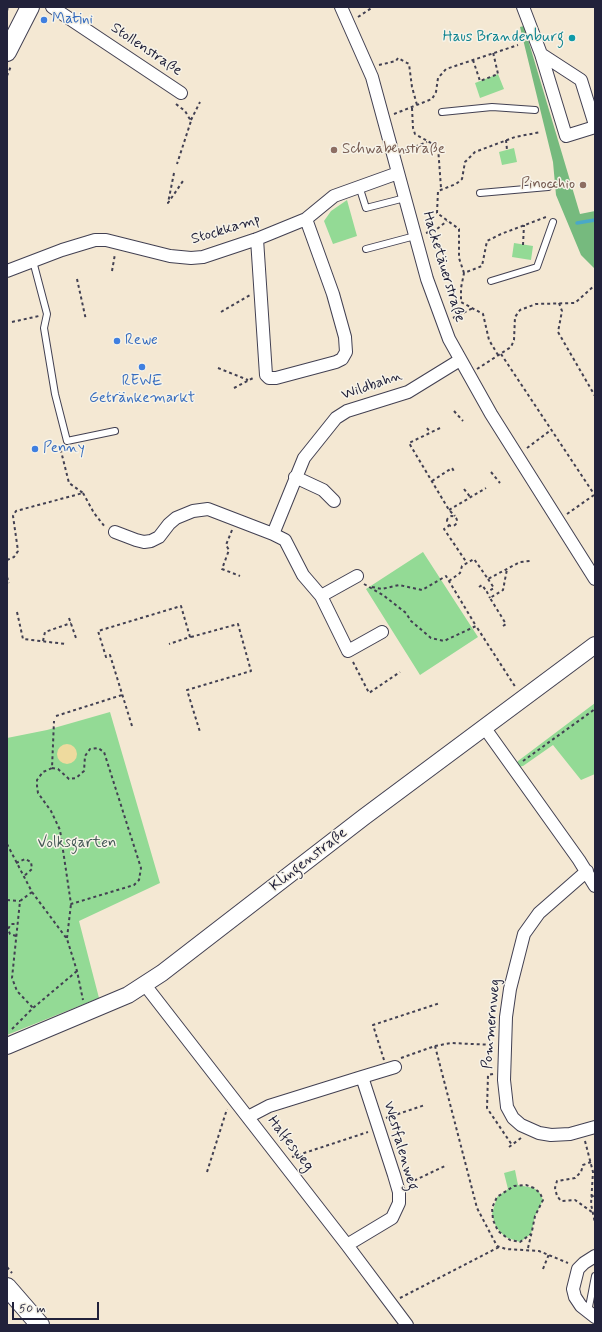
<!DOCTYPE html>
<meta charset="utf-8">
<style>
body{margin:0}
#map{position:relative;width:602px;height:1332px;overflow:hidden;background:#f4e8d3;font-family:Mynerve,sans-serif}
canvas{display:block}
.frame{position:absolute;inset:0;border:8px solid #22223b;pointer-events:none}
.scale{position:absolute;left:12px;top:1302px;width:87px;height:18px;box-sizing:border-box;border:2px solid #22223b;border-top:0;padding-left:5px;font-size:12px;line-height:14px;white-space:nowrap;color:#22223b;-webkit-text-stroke:3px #f7f3e8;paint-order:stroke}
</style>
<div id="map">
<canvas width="602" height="1332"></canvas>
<div class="frame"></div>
<div class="scale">50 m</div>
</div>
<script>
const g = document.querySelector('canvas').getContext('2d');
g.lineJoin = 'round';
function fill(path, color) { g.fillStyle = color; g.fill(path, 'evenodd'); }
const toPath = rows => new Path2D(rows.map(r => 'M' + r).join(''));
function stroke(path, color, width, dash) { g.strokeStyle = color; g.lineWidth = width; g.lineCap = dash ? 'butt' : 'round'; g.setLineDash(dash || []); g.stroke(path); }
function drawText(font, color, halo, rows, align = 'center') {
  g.font = font + ' Mynerve,sans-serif'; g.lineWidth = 3; g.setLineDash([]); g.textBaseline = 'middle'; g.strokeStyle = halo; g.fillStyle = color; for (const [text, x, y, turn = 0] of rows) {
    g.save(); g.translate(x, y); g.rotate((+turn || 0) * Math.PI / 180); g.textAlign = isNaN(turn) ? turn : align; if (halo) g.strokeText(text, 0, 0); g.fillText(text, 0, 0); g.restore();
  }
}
fill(toPath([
 [498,74,504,89,480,98,475,83],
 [514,148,517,162,502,165,499,152],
 [347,200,357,236,333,244,324,221,331,211],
 [514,243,533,246,531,260,512,257],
 [423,552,478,637,420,675,366,589],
 [595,703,595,774,581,780,553,745,523,766,513,768,518,761],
 [110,712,160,883,79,921,99,998,7,1035,7,738,47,730],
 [515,1170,518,1185,534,1188,540,1193,543,1200,535,1216,531,1234,520,1242,505,1237,496,1227,492,1214,497,1197,508,1189,504,1173]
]), '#93da95');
fill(toPath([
 [524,26,580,214,595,211,595,269,581,255,556,195,553,162,520,27]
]), '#76ba7e');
fill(toPath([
 '57 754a10 10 0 1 1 20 0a10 10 0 1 1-20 0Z'
]), '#eeda9e');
stroke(toPath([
 [577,223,595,220]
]), '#4aa8c8', 3.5);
const lane = toPath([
 [442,112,492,107,535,110],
 [359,186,366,208,405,198],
 [480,193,548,187],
 [366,249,415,236],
 [33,261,47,314,44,328,55,394,67,441,115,431],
 [491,281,537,267,553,222],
 [588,1312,595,1276]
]);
const street = toPath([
 [52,7,181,93],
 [341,7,372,77,427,279,449,339,491,414,595,579],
 [523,7,541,54,566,136,595,127],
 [541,54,581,80,595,125],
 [257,239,266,375,269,378,276,378,336,362,342,359,346,352,345,337,333,294,306,219],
 [7,271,62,250,95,240,106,240,170,256,191,258,203,257,257,239,306,219,334,196,398,173],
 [295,477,323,490,334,501],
 [115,532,136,540,144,542,151,541,159,537,169,524,176,518,193,511,208,509,273,534],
 [321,596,357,576],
 [382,632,348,651,321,596,303,575,285,540,273,534,304,458,336,418,347,411,408,392,460,360],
 [484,727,579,860,595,886],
 [587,871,539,913,524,934,510,989,506,1017,504,1080,507,1107,513,1118,521,1125,539,1133,551,1135,570,1134,595,1127],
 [145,985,347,1245,407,1325],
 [362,1077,395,1067],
 [248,1117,269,1106,362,1077,394,1175,399,1192,399,1203,392,1218,347,1245],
 [595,1256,584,1263,578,1269,573,1289,575,1297,581,1306,595,1317]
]);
const secondary = toPath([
 [7,1046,128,995,162,973,364,817,595,645]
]);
const primary = toPath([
 [7,52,30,7],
 [7,1287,40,1325]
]);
stroke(lane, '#424052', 8);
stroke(street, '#424052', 14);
stroke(secondary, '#424052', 18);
stroke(primary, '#424052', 20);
stroke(toPath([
 [7,11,8,7],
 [358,17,373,7],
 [473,60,480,81,498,74,493,52],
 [379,65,396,61,398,58,409,64,412,87,417,105],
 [7,76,11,66],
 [176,104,185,111,191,121,177,164],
 [412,108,413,128,415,134,438,147,441,188],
 [394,114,432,99,436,92,438,78,446,69,518,45],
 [191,120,200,102],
 [506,140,507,150],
 [404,151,427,142],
 [174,173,168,203,183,181],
 [426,233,437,229,447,221],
 [523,245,524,225],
 [112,271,115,254],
 [464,273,459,258,459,229,437,213,438,191,456,184,462,179,465,162,475,152,515,137,541,132],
 [77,279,86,320],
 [559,303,562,311,558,332,595,396],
 [221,312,250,295],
 [453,318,473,308],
 [12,322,39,316],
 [501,354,594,494],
 [498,355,489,340,483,314,461,302,461,288,464,273,482,266,487,241,501,234,546,217],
 [218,368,248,380],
 [477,369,511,347,514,340,515,317,520,310,536,304,575,303,595,285],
 [234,388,255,377],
 [454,411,463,421],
 [427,428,430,432],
 [440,428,409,443,449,510,455,516],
 [527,448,551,430],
 [491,472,500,483],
 [432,481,452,468,455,473],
 [464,489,471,498],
 [83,493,94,513,105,527],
 [449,510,486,488],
 [567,514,594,495],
 '447 521a5 5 0 1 1 10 0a5 5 0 1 1-10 0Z',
 [450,525,444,529,467,563],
 [232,530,226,545,229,550,222,569,240,576],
 [7,560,14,557,18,551,13,516,16,511,83,493,69,483,60,447],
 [7,577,9,583],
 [488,579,494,588,487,592,490,598],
 [449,581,460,573,462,566,474,559,488,579,520,562,530,561],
 [364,584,383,595,406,613,411,621,431,638,444,641,476,626,516,688],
 [372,587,382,589,399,585,422,590,446,576,476,626],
 [479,587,482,585,487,592],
 [17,612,23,639,66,644],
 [69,618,76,638],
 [503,626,506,624,490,598,503,590,507,569],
 [191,637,238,624,251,671,187,690,200,732],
 [43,641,45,632,71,623],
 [353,662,369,693,400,672],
 [56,716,122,695],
 [132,726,110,655,106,657,98,631,181,606,190,637,169,644],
 [523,761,595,709],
 [52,768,58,769,69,779,76,778,84,771,85,756,90,749,98,748,104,752,141,868,139,880,134,885,71,904,60,830,51,811,38,793,37,786,37,780,43,772,52,768,54,721],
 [7,844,32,892,20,901,12,978,17,991,33,1008],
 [16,863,25,859,31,862,32,869,24,876],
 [32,892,67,939,77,971,83,1000],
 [7,900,20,901],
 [16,936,10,934,8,929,11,924,17,924],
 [67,938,71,904],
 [12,1029,33,1008,77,971],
 [435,1046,451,1043,494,1045],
 [401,1058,435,1046,477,1208,497,1246,506,1249,539,1251,568,1263],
 [384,1060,373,1025,440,1003],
 [493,1074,488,1075,487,1108,512,1145],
 [386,1118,425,1105],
 [585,1141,593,1172,591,1204,595,1223],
 [509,1147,521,1138],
 [292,1157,368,1132],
 [591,1162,583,1165,581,1172,575,1178,557,1181,555,1188,557,1196,561,1201,575,1200,592,1212],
 [207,1172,227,1109],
 [409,1183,447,1165],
 [591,1197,595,1195],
 [528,1248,532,1231,535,1216,543,1200,540,1193,534,1188,526,1185,514,1186,497,1197,492,1208,493,1220,498,1231,510,1240,520,1242,531,1234],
 [7,1267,12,1273],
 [543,1269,549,1254],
 [400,1298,499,1247]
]), '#424052', 2, [3, 3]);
stroke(lane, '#fff', 6);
stroke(street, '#fff', 12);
stroke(secondary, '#fff', 16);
stroke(primary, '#fff', 18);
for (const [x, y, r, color] of [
 [44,20,4,"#3f7fe0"],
 [572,38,4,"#0f9aa8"],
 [334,150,4,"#8d6e63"],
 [583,185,4,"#8d6e63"],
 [117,341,4,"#3f7fe0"],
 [142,367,4,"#3f7fe0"],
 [35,449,4,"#3f7fe0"]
]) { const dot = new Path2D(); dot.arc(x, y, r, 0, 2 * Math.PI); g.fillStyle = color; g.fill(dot); stroke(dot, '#f7f3e8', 1.5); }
drawText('15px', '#366cbe', '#f7f3e8', [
 ["Matini",52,20],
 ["Rewe",125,341],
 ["REWE",142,382,"center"],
 ["Getränkemarkt",142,399,"center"],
 ["Penny",43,449]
], 'left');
drawText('15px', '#0d838f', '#f7f3e8', [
 ["Haus Brandenburg",564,38]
], 'right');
drawText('15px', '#22223b', '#f7f3e8', [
 ["Stollenstraße",146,50,34],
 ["Stockkamp",226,230,-17],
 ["Hacketäuerstraße",443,267,73],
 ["Wildbahn",372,386,-19],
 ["Klingenstraße",309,860,-38],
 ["Pommernweg",492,1024,-85],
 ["Halfesweg",290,1144,52],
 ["Westfalenweg",400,1146,74]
]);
drawText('15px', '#785e54', '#f7f3e8', [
 ["Schwabenstraße",342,150],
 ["Pinocchio",575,185,"right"]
], 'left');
drawText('15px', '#445956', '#f7f3e8', [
 ["Volksgarten",77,844]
]);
</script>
